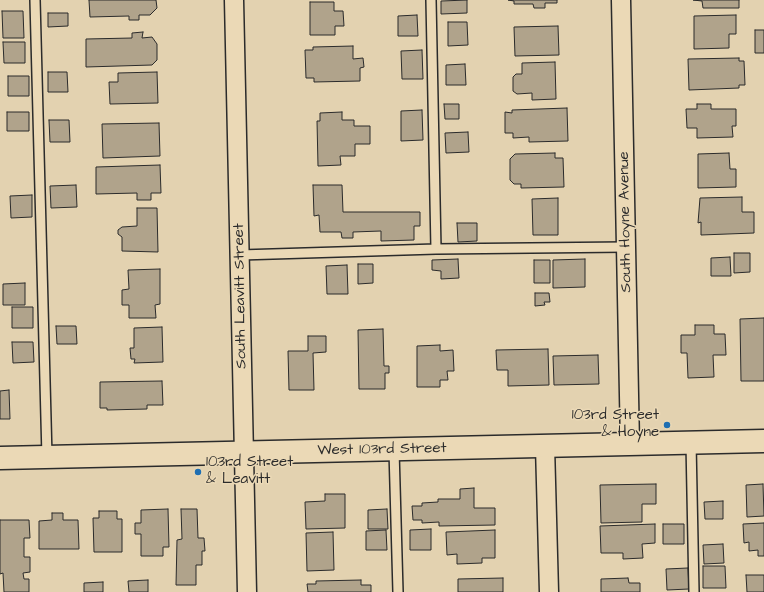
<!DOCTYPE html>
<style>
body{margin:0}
canvas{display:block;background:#e3d2b0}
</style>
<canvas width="764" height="592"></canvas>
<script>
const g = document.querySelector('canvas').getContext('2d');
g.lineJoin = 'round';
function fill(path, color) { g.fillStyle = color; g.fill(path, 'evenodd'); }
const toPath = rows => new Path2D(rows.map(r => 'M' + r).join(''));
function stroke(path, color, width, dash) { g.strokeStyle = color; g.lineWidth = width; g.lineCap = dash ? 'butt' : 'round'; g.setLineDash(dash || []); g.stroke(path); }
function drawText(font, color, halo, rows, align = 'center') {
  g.font = font + ' "Architects Daughter",sans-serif'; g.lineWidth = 3; g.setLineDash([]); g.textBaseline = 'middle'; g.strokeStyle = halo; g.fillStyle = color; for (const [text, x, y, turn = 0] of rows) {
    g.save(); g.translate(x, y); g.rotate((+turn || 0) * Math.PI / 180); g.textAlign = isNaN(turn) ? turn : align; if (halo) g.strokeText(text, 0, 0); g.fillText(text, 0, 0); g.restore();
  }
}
const building = toPath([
 [89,0,156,0,157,8,150,15,139,15,139,20,129,20,129,16,90,17,89,0],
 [467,0,467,13,441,14,441,1,467,0],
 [557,0,557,3,545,3,545,8,534,8,533,4,514,4,514,1,508,0,557,0],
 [739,0,739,8,703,8,702,1,693,0,739,0],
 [310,2,334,2,334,11,343,11,344,26,335,26,335,35,310,35,310,2],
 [2,11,23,11,24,38,3,38,2,11],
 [48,13,68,13,68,26,48,27,48,13],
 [417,15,418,36,398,36,398,16,417,15],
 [736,15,736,34,729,34,729,48,694,49,694,16,736,15],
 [448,22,467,22,468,45,448,46,448,22],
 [558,26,559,55,515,56,514,27,558,26],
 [755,30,764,30,764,53,755,53,755,30],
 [143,32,142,38,152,37,157,44,157,60,152,65,86,67,86,39,132,38,132,33,143,32],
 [3,42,25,42,25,63,4,63,3,42],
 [353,46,353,59,363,58,364,67,360,68,360,81,314,82,314,78,306,78,305,50,313,50,313,47,353,46],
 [422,50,423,79,402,79,401,51,422,50],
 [739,58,739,61,744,61,745,85,739,85,739,88,689,90,688,59,739,58],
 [555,62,556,99,532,100,532,93,517,94,513,91,513,77,516,74,522,74,522,63,555,62],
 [465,64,466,85,446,85,446,65,465,64],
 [48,72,67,72,68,92,48,92,48,72],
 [157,72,158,103,110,104,109,82,118,82,118,73,157,72],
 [8,76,29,76,29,96,8,96,8,76],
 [444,104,459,104,459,119,445,119,444,104],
 [697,104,711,104,711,109,736,109,736,126,732,126,733,137,697,138,697,128,687,128,686,109,697,109,697,104],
 [567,108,568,141,529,142,529,137,513,138,513,133,505,133,505,112,512,113,512,110,567,108],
 [422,110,423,140,401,141,401,111,422,110],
 [7,112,29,112,29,131,7,131,7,112],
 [342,112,342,120,354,120,354,126,370,126,370,144,355,144,355,156,340,156,341,165,318,166,317,121,320,121,320,113,342,112],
 [49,120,69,120,70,142,50,142,49,120],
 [159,123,160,156,103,158,102,124,159,123],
 [468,132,469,152,446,153,445,133,468,132],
 [555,153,555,158,563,158,564,187,521,188,521,184,514,184,510,180,510,159,515,154,555,153],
 [729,153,730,169,736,169,736,187,698,188,698,154,729,153],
 [160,165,161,193,151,193,151,200,137,200,137,193,96,194,96,167,160,165],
 [76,185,77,207,51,208,50,186,76,185],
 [313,185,342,185,343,212,420,212,420,226,414,226,414,240,381,241,381,231,353,232,353,238,342,238,341,232,320,232,319,215,314,216,313,185],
 [32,195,32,217,11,218,10,196,32,195],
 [742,197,742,212,754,212,754,233,701,235,701,222,698,223,700,198,742,197],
 [558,198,558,235,533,235,532,199,558,198],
 [137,208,157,208,158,252,122,251,122,237,118,234,118,230,122,227,137,226,137,208],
 [457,223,477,223,477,241,458,242,457,223],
 [734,253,750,253,750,272,734,273,734,253],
 [730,257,731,276,711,276,711,258,730,257],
 [458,259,459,278,441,279,441,271,432,270,432,260,458,259],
 [585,259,585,287,553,288,553,260,585,259],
 [534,260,550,260,550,283,534,283,534,260],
 [358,264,373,264,373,283,358,284,358,264],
 [347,265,348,294,327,294,326,266,347,265],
 [160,269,160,304,155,305,156,318,129,318,129,305,122,305,122,290,129,289,128,270,160,269],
 [25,283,25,305,3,305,3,284,25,283],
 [535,293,549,293,550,302,544,302,545,305,535,306,535,293],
 [12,307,33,307,33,328,12,328,12,307],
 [764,318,764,381,741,381,740,319,764,318],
 [695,325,714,325,714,334,725,334,726,355,713,355,714,377,688,378,687,353,681,353,681,335,695,335,695,325],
 [56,326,76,326,77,344,57,344,56,326],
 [162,327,163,362,134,363,135,359,131,359,130,348,134,348,134,328,162,327],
 [383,329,384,366,389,366,389,373,385,373,385,389,359,389,358,330,383,329],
 [308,336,326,336,326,352,313,353,314,390,289,390,288,351,308,351,308,336],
 [12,342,33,342,34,362,13,363,12,342],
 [440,345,440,351,453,350,454,371,447,371,448,380,440,380,440,387,417,387,417,346,440,345],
 [548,349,549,385,508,386,508,370,497,370,496,350,548,349],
 [598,355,599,384,554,385,553,356,598,355],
 [162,381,163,405,147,405,147,409,107,410,107,408,100,408,100,382,162,381],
 [9,390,10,419,0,419,0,391,9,390],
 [656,484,656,504,642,504,642,522,601,523,600,485,656,484],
 [763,484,764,516,747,517,746,485,763,484],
 [474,488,474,508,495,508,495,525,439,526,439,522,422,523,422,520,413,520,412,506,422,506,422,503,438,502,438,499,460,499,460,489,474,488],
 [325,494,345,494,345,528,306,529,305,502,325,501,325,494],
 [723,501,723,519,705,519,704,502,723,501],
 [168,509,169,547,163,547,163,556,141,556,141,534,135,534,135,523,141,523,141,510,168,509],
 [181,509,197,509,198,538,204,538,205,551,202,551,202,565,196,565,196,585,176,585,177,540,182,539,181,509],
 [387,509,388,529,368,529,368,510,387,509],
 [99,511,117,511,117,519,122,519,122,552,94,552,93,518,99,518,99,511],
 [52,513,63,513,63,520,78,520,79,549,39,549,39,521,52,520,52,513],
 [0,520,29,520,30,538,24,538,24,557,30,557,30,572,23,573,24,579,29,579,29,592,4,592,3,573,0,574,0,520],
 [764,523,764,556,758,556,758,550,749,551,749,542,744,543,743,524,764,523],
 [655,524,655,543,642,544,643,558,623,559,623,553,601,553,600,526,655,524],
 [663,524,684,524,684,544,663,544,663,524],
 [431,529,431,550,410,550,410,530,431,529],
 [386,530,387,550,366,550,366,531,386,530],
 [495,530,495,558,482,558,482,563,457,564,457,554,447,555,446,532,495,530],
 [333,532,334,570,307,571,306,533,333,532],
 [723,544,724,563,704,564,703,545,723,544],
 [703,566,725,566,726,588,703,588,703,566],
 [688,568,689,589,667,590,666,569,688,568],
 [746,575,764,575,764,592,747,592,746,575],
 [503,578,503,592,458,592,458,579,503,578],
 [628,578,629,583,640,583,640,592,601,592,601,579,628,578],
 [148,580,148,592,129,592,128,581,148,580],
 [361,580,361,585,371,585,371,592,308,592,307,584,316,584,316,581,361,580],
 [103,582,103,592,84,592,84,583,103,582]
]);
fill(building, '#b0a38b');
stroke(building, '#2b2b2b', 1);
const lane = toPath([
 [35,0,47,457],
 [431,0,436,249],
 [240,255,436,249,626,247],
 [691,443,694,592],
 [394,450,398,592]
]);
const street = toPath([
 [234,0,247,592],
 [621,0,630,444],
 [545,446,549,592]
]);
const secondary = toPath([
 [0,458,764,441]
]);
stroke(lane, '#2b2b2b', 12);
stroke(street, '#2b2b2b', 21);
stroke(secondary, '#2b2b2b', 25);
stroke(lane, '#ebd9b6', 9);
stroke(street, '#ebd9b6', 18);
stroke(secondary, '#ebd9b6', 22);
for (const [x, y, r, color] of [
 [667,425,4,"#1f6fb2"],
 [198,472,4,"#1f6fb2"]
]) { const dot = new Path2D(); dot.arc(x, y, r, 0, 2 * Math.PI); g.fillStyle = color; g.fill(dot); stroke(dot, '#ebd9b6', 1.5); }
drawText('15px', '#2b2b2b', '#ebd9b6', [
 ["South Hoyne Avenue",626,222,-91],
 ["South Leavitt Street",241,296,-91],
 ["West 103rd Street",382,450,-1]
]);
drawText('15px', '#2b2b2b', '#ebd9b6', [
 ["103rd Street",659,416],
 ["& Hoyne",659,433],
 ["103rd Street",206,463,"left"],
 ["& Leavitt",206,480,"left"]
], 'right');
</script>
